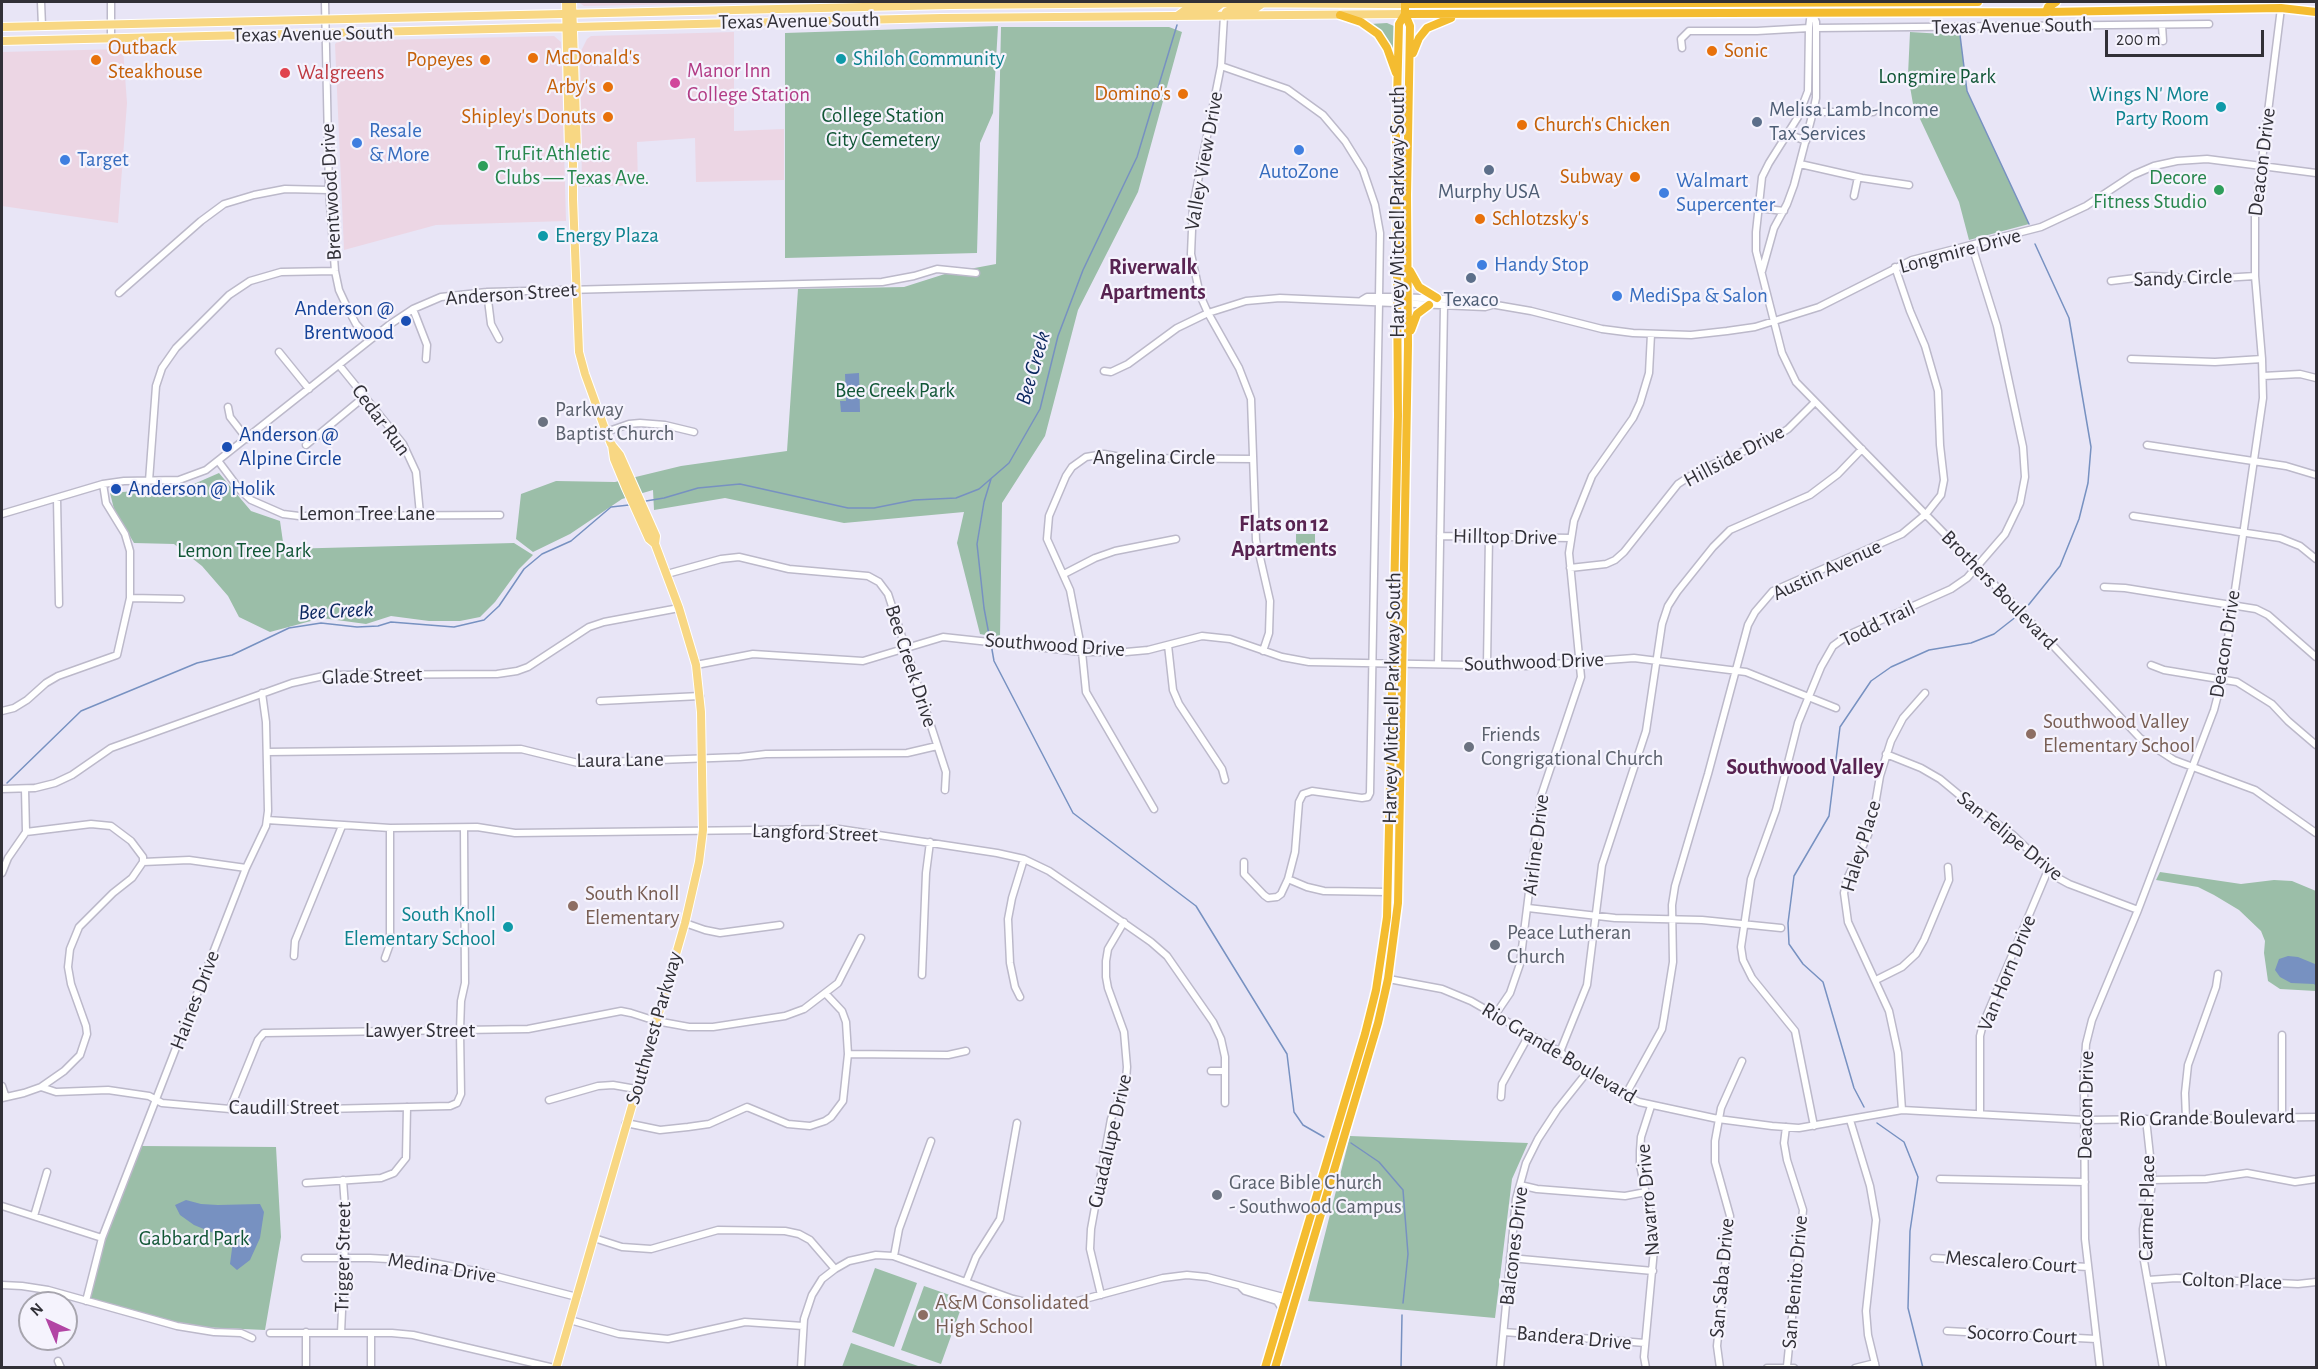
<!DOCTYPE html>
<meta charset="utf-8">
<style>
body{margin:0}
#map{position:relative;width:2318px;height:1369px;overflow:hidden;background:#e8e5f6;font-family:"Alegreya Sans",sans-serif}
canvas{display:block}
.frame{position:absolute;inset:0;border:3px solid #313037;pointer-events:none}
.north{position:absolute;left:18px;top:1291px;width:60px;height:60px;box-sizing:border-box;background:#f5f3fd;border:2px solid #a7a5ae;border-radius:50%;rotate:316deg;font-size:16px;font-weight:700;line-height:24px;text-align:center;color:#313037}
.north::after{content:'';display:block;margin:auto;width:21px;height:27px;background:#b245a4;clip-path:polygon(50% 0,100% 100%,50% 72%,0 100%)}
.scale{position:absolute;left:2105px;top:30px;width:159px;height:27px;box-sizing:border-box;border:3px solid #313037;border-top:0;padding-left:8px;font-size:18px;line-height:21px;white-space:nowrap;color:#313037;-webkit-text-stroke:4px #f5f3fd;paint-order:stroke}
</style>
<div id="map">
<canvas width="2318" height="1369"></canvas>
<div class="frame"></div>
<div class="north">N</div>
<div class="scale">200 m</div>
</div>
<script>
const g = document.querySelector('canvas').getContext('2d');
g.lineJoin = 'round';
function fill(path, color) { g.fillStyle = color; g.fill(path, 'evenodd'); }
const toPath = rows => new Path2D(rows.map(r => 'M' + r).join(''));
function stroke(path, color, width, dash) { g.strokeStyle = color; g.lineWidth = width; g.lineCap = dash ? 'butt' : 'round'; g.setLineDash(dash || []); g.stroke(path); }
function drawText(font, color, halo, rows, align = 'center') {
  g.font = font + ' "Alegreya Sans",sans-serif'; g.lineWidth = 4.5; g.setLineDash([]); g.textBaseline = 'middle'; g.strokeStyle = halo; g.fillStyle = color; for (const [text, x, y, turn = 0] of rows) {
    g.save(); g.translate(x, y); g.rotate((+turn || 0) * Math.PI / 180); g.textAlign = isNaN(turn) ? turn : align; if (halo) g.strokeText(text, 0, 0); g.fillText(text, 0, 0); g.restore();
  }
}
fill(toPath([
 [578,2,792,2,584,6],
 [734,32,734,131,784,129,784,180,696,182,695,138,637,142,638,185,582,187,580,53,587,39,591,36],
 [554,36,561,42,566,221,436,225,344,250,335,44,338,41],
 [123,49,127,103,118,223,2,206,2,52]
]), '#ecd6e4');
fill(toPath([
 [1387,23,1394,26,1394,55,1370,24],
 [998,26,993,113,980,143,977,253,785,258,785,33],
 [1001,27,1169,27,1182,32,1138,192,1078,310,1045,436,1002,503,1000,638,980,634,957,543,964,512,844,523,725,498,654,510,653,490,622,499,570,534,533,552,516,539,521,494,556,481,615,482,681,466,787,451,798,289,904,287,948,273,996,264],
 [1910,32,1960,35,1967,91,2029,224,1969,240,1959,202,1913,104,1908,75],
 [219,473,251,511,280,521,284,549,514,543,533,555,519,569,495,602,480,617,460,621,429,621,391,616,366,624,322,618,270,632,239,617,228,596,202,566,174,544,134,543,114,509,110,493,187,487],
 [1296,534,1315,534,1315,547,1296,546],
 [2160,872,2241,884,2274,880,2292,881,2316,891,2316,991,2280,989,2268,981,2264,953,2265,941,2261,931,2239,910,2214,895,2198,887,2156,880],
 [1350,1136,1528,1143,1512,1179,1495,1318,1308,1301],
 [142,1146,276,1147,281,1237,265,1330,177,1326,86,1301,102,1238],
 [875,1268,917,1283,894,1347,852,1332],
 [924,1286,964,1300,941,1364,901,1350],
 [851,1343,921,1367,842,1367]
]), '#9bbea8');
fill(toPath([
 [859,373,860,412,841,412,840,401,846,401,845,374],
 [2288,956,2298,957,2315,964,2316,986,2314,984,2291,983,2280,977,2275,970,2279,959],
 [186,1200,201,1204,218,1205,260,1204,264,1212,260,1238,250,1260,237,1270,230,1264,233,1241,194,1225,180,1215,175,1205]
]), '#7791c1');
stroke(toPath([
 [1960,35,1967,91,2029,224],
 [646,501,664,498,698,488,740,484,848,508,874,508,914,500,956,498,979,489,1009,463,1040,409,1058,336,1083,270,1137,157,1177,25],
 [2026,608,2060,566,2079,519,2088,483,2091,447,2069,318,2035,244],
 [990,640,984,608,977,544,984,502,991,479],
 [991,644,994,661,1073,813,1196,906,1287,1054,1294,1112,1303,1125,1324,1137],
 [7,783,81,711,197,663,232,655,289,628,321,623,357,627,378,626,391,622,454,627,484,620,499,606,524,569,542,554,571,541,611,507,629,505],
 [1864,1107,1854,1088,1823,982,1803,964,1789,944,1788,923,1794,876,1829,816,1840,727,1871,681,1891,667,1929,650,1971,643,1994,634,2017,616],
 [1877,1123,1904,1142,1918,1177,1910,1231,1908,1308,1923,1368],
 [1351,1143,1379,1162,1403,1190,1408,1254,1403,1303],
 [1401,1368,1402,1315]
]), '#7791c1', 1.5);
const minor = toPath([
 [41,2,42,26],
 [111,2,111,39],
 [325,2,329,190,335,271,339,290,346,305,356,324,370,340],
 [1812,3,1809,28,1808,91,1798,117,1769,163,1762,177,1756,232,1756,251,1782,353,1796,382,2026,617,2140,738,2174,760,2255,790,2316,833],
 [1224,16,1221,66,1193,206,1191,254,1200,295,1208,313,1239,368,1251,399,1256,540,1270,601,1269,633,1263,651],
 [2162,25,2163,41],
 [1816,28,2209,24],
 [1682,48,1681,39,1689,31,1757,31,1809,28],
 [1221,66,1287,89,1323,115,1345,141,1363,170,1375,205,1380,233,1379,297],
 [1813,112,1873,112],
 [1788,134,1806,141],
 [1800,164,1862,178,1909,185],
 [1854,196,1858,177],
 [1758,208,1784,211],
 [1762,271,1774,228,1787,204,1794,185,1813,112,1816,98,1816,22,1812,12],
 [2111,281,2152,276,2206,279,2255,276],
 [487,292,491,324,499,339],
 [119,293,201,221,224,204,254,195,285,189,329,190],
 [1362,300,1367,297,1398,297,1467,300,1531,311,1602,329,1633,333,1691,335,1727,331,1755,327,1819,307,1912,260,2041,227,2086,206,2133,175,2154,166,2177,161,2207,159,2316,173],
 [413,309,427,345,426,359],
 [279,352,309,389],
 [2131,359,2215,362,2262,359],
 [339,365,403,444,416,472,420,514],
 [1104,371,1111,372,1128,364,1177,328,1208,313,1246,301,1280,298,1485,307,1492,305],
 [2263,376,2300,374,2316,378],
 [228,407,230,417,247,439],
 [606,432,629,424,640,423,665,425,694,432],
 [306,445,364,397],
 [2147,445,2286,466,2316,475],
 [219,462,240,490,251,500,283,514,299,516,500,515],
 [149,481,156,386,162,368,176,348,229,295,250,281,281,272,335,271],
 [57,498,59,604],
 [2,514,103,484,124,481,179,480,206,470,389,325,413,309,441,297,487,292,882,282,914,276,937,269,976,273],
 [2133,516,2280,538,2300,546,2316,559],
 [1440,536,1571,538],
 [1570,568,1606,564,1615,560,1624,552,1678,484,1698,471,1774,438,1788,429,1815,402],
 [667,574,721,559,739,557,789,569,868,576,879,582,888,594,946,772,945,790],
 [1064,574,1095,558,1115,551,1176,539],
 [2104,587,2125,588,2256,609,2268,615,2316,657],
 [130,598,181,599],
 [1168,645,1173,690,1179,704,1222,769,1225,780],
 [1438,664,1444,305],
 [696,665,753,654,863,661,943,637,1082,652,1126,652,1148,650,1202,636,1230,639,1282,657,1309,662,1526,666,1634,658,1746,672,1836,708],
 [1487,665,1489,536],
 [2151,665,2164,670,2237,682,2272,704,2288,721,2316,745],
 [600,701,700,696],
 [2,711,14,708,27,700,46,683,58,676,117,655,130,598,130,551,125,534,106,503,103,484],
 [267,752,521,749,578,763,740,757,766,754,907,753,937,746],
 [1886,754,1921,768,1940,779,1975,808,2013,835,2058,878,2069,884,2138,910],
 [2,789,35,788,55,783,72,775,111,748,292,683,328,675,497,674,517,671,528,667,589,627,604,622,679,608],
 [1154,809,1086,692,1082,652,1070,590,1047,539,1049,516,1066,476,1072,467,1086,457,1104,454,1126,458,1253,459],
 [267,820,390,828,477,827,515,833,839,829,997,853,1024,859,1049,871,1081,893,1151,942,1167,956,1213,1022,1221,1039,1225,1057,1225,1103],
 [26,832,91,824,111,826,131,841,143,857,143,862],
 [143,862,189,860,246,868],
 [1244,862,1244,874,1264,895,1268,898,1277,897,1281,894,1288,879,1295,852,1299,802,1303,794,1312,791,1362,798,1368,797,1370,793,1379,303],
 [2,873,8,858,26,832,25,789],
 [1288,879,1307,887,1324,891,1388,892],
 [1528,908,1615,918,1702,920,1781,928],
 [685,923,705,930,720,933,780,925],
 [294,956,295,941,342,826],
 [385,958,390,944,390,828],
 [922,975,926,873,930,842],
 [1378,977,1442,989,1471,1001,1560,1052,1611,1088,1639,1102,1718,1119,1772,1126,1799,1128,1902,1110,2084,1120,2316,1117],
 [1876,980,1902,967,1916,954,1924,940,1949,880,1948,867],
 [1020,997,1015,987,1010,963,1008,919,1012,898,1024,859],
 [1495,1015,1510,993,1520,964,1541,796,1581,677,1569,553,1574,521,1592,476,1633,418,1640,403,1649,373,1651,334],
 [1560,1052,1587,985,1602,865,1646,731,1662,624,1668,606,1677,592,1713,547,1730,530,1810,495,1838,474,1862,449],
 [848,1054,948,1055,966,1051],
 [1211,1071,1225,1071],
 [2,1086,5,1095],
 [41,1087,56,1092,108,1090,149,1096,162,1103,230,1109,324,1109,450,1106,457,1103,461,1094,460,1031,461,1001,465,983,464,828],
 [1625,1096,1662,1029,1664,1018,1673,962,1672,905,1675,886,1708,774,1748,625,1755,612,1773,591,1902,534,1926,514,1941,495,1944,480,1940,445,1938,391,1925,346,1910,311,1895,267],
 [1501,1097,1502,1084,1529,1035],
 [2,1098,24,1093,41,1087,64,1071,80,1055,87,1034,86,1026,71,984,68,967,70,949,79,927,113,893,132,878,143,862],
 [549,1100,598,1086,613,1085,636,1089],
 [230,1109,258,1040,264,1033,528,1029,621,1011,631,1013,656,1021,689,1027,713,1027,785,1016,804,1009,838,983,861,938],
 [1902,1110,1898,1053,1889,1011,1848,922,1844,893,1847,879,1868,835,1873,817,1880,776,1891,741,1903,718,1925,693],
 [1980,1114,1980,1036,1983,1024,2048,870],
 [2282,1117,2282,1035],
 [2146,1119,2152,1174,2151,1190,2143,1229,2144,1261,2163,1368],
 [2186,1119,2185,1093,2188,1065,2216,987,2218,974],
 [1850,1120,1870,1186,1876,1220,1866,1311,1868,1335,1876,1368],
 [626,1123,660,1130,688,1127,709,1124,747,1107,788,1124,810,1126,825,1121,831,1117,843,1101,848,1054,846,1022,842,1011,826,994],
 [1814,1126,1795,1031,1752,978,1743,960,1741,947,1751,879,1776,810,1798,723,1821,667,1833,646,1848,635,1951,589,1967,578,2005,534,2020,503,2025,477,2023,447,1997,326,1972,246],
 [1786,1127,1784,1143,1787,1160,1803,1210,1787,1366],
 [1940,1179,2085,1182],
 [2152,1180,2206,1179,2247,1173,2295,1182,2316,1179],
 [306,1183,381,1178,394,1173,406,1158,407,1107],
 [1520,1185,1537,1189,1625,1196,1646,1192],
 [2,1206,102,1238],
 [34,1216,47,1172],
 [594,1238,622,1247,651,1249,718,1230,785,1231,799,1234,810,1240,835,1269],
 [894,1256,899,1229,931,1141],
 [305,1258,370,1258,424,1261,480,1272,577,1297],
 [1510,1258,1653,1271],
 [1934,1258,2088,1267],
 [2148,1280,2176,1278,2298,1284,2316,1282],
 [966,1282,976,1257,1000,1219,1017,1123],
 [2,1285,22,1286,48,1290,177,1326,214,1332,241,1333,252,1338],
 [1241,1287,1245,1291,1277,1301,1283,1310],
 [1101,1295,1090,1249,1091,1229,1111,1119,1126,1080,1127,1067,1124,1032,1108,988,1106,977,1106,961,1108,949,1124,922],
 [86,1301,102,1238,246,868,266,826,268,811,266,722,262,693],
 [570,1320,619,1334,668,1339,745,1322,803,1326],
 [1947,1331,2096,1339],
 [306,1332,306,1368],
 [1504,1332,1645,1343],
 [270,1333,392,1333,413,1335,554,1368],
 [341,1333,346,1221,343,1180],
 [371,1333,371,1368],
 [58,1361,61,1368],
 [801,1368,804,1319,812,1295,822,1279,835,1269,849,1261,876,1255,893,1256,1013,1299,1038,1305,1070,1303,1163,1278,1187,1275,1207,1277,1287,1298],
 [1500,1368,1516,1199,1526,1163,1538,1139,1557,1110,1588,1071],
 [1646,1368,1644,1357,1655,1239,1640,1165,1640,1151,1641,1137,1651,1106],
 [1720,1368,1717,1346,1730,1216,1715,1162,1715,1141,1721,1108,1742,1061],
 [1767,1368,1794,1368],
 [1855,1368,1875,1363],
 [2100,1368,2085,1239,2084,1077,2086,1044,2092,1020,2138,910,2214,710,2222,679,2263,398,2262,359,2255,276,2255,216,2281,8]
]);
const major = toPath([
 [566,2,569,152,573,158],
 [1177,16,1184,11,1213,10,1222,3],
 [1224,16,1226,12,1231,10,1253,10,1262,4],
 [2,27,950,5,1188,3,1384,4,1405,4,1405,2],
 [2,41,941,18,1405,14],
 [612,445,614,459,626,488,649,539,655,544],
 [556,1368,685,923,699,862,703,830,701,712,696,665,679,608,655,544,656,536,620,455,611,444,606,432,585,374,579,352,573,199,573,158,577,151,572,2]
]);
const highway = toPath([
 [2046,12,2048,7,2056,2],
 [1405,14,2046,12,2281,8,2316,12],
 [1340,15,1361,22,1378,34,1387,48,1396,73],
 [1413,53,1419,38,1427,28,1451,18],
 [1410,271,1419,287,1437,298],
 [1411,330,1417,314,1429,305],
 [1265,1368,1365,1034,1376,990,1387,917,1398,416,1396,137,1399,24,1405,14],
 [1275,1368,1378,1023,1388,979,1398,903,1408,345,1407,195,1410,26,1405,14,1405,4,1978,2]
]);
stroke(minor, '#bcb9ca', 9);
stroke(major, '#fff', 10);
stroke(highway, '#fff', 11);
stroke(minor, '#fff', 6);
stroke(major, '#f8d783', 8);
stroke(highway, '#f4bc30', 8);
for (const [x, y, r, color] of [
 [1712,51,6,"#e8710a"],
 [533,58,6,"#e8710a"],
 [841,59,6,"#0f9aa8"],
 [96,60,6,"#e8710a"],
 [485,60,6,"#e8710a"],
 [285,73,6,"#e0444e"],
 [675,83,6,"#d1479c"],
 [608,87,6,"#e8710a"],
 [1183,94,6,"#e8710a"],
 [2221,107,6,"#0f9aa8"],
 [608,117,6,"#e8710a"],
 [1757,122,6,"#5c6f8a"],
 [1522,125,6,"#e8710a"],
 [357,143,6,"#3f7fe0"],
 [1299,150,6,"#3f7fe0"],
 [65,160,6,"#3f7fe0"],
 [483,166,6,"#2e9e5b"],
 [1489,170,6,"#5c6f8a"],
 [1635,177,6,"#e8710a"],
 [2219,190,6,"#2e9e5b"],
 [1664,193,6,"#3f7fe0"],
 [1480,219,6,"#e8710a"],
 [543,236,6,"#0f9aa8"],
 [1482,265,6,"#3f7fe0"],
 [1471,278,6,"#5c6f8a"],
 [1617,296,6,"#3f7fe0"],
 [406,321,6,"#1a4fb4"],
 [543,422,6,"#6b7280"],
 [227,447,6,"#1a4fb4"],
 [116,489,6,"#1a4fb4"],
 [2031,734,6,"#8d6e63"],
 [1469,747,6,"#6b7280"],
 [573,906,6,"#8d6e63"],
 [508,927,6,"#0f9aa8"],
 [1495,945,6,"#6b7280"],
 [1217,1195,6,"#6b7280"],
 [923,1315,6,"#8d6e63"]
]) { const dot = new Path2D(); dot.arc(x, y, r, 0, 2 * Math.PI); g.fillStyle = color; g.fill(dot); stroke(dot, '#f5f3fd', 2); }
drawText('21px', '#313037', '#f5f3fd', [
 ["Texas Avenue South",799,21,-1],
 ["Texas Avenue South",2012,26,-1],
 ["Texas Avenue South",313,34,-1],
 ["Valley View Drive",1204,161,-80],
 ["Deacon Drive",2262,162,-83],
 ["Brentwood Drive",331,192,-93],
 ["Harvey Mitchell Parkway South",1398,212,-90],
 ["Longmire Drive",1960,251,-15],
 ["Sandy Circle",2183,278,-2],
 ["Anderson Street",511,294,-4],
 ["Cedar Run",381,420,53],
 ["Hillside Drive",1734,456,-28],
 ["Angelina Circle",1154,458],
 ["Lemon Tree Lane",367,514],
 ["Hilltop Drive",1505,537,1],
 ["Austin Avenue",1827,570,-25],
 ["Brothers Boulevard",1999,590,46],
 ["Todd Trail",1878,624,-26],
 ["Deacon Drive",2225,644,-81],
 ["Southwood Drive",1055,645,4],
 ["Southwood Drive",1534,662,-2],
 ["Bee Creek Drive",911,666,72],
 ["Glade Street",372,676,-2],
 ["Harvey Mitchell Parkway South",1392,698,-89],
 ["Laura Lane",620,760,-1],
 ["Langford Street",815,833,2],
 ["San Felipe Drive",2010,836,39],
 ["Airline Drive",1536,845,-83],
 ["Haley Place",1861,846,-73],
 ["Van Horn Drive",2007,973,-68],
 ["Haines Drive",195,1000,-69],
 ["Southwest Parkway",654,1028,-74],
 ["Lawyer Street",420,1031],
 ["Rio Grande Boulevard",1559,1053,31],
 ["Deacon Drive",2086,1105,-89],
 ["Caudill Street",284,1108],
 ["Rio Grande Boulevard",2207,1118,-1],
 ["Guadalupe Drive",1110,1141,-77],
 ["Navarro Drive",1648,1200,-95],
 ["Carmel Place",2147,1208,-89],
 ["Balcones Drive",1514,1246,-83],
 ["Trigger Street",343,1257,-89],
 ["Mescalero Court",2011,1262,4],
 ["Medina Drive",442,1268,9],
 ["San Saba Drive",1722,1278,-85],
 ["Colton Place",2232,1281,2],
 ["San Benito Drive",1795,1282,-85],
 ["Socorro Court",2022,1335,3],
 ["Bandera Drive",1574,1338,5]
]);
drawText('21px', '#c56008', '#f5f3fd', [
 ["Outback",108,48],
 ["Steakhouse",108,72],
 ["Sonic",1724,51],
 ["McDonald's",545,58],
 ["Popeyes",473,60,"right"],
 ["Arby's",596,87,"right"],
 ["Domino's",1171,94,"right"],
 ["Shipley's Donuts",596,117,"right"],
 ["Church's Chicken",1534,125],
 ["Subway",1623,177,"right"],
 ["Schlotzsky's",1492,219]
], 'left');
drawText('21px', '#0d838f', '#f5f3fd', [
 ["Shiloh Community",853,59],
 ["Wings N' More",2209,95,"right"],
 ["Party Room",2209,119,"right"],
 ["Energy Plaza",555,236],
 ["South Knoll",496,915,"right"],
 ["Elementary School",496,939,"right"]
], 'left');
drawText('21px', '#b23c85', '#f5f3fd', [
 ["Manor Inn",687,71],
 ["College Station",687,95]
], 'left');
drawText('21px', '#be3a42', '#f5f3fd', [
 ["Walgreens",297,73]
], 'left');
drawText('21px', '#115636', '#f5f3fd', [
 ["Longmire Park",1937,77],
 ["College Station",883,116],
 ["City Cemetery",883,140],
 ["Bee Creek Park",895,391],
 ["Lemon Tree Park",244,551],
 ["Gabbard Park",194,1239]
]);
drawText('21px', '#4e5e75', '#f5f3fd', [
 ["Melisa Lamb-Income",1769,110,"left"],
 ["Tax Services",1769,134,"left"],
 ["Murphy USA",1489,192],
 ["Texaco",1471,300]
]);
drawText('21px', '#366cbe', '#f5f3fd', [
 ["Resale",369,131],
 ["& More",369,155],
 ["Target",77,160],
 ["AutoZone",1299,172,"center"],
 ["Walmart",1676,181],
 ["Supercenter",1676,205],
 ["Handy Stop",1494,265],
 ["MediSpa & Salon",1629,296]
], 'left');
drawText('21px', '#27864d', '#f5f3fd', [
 ["TruFit Athletic",495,154],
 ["Clubs — Texas Ave.",495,178],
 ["Decore",2207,178,"right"],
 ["Fitness Studio",2207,202,"right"]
], 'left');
drawText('21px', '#164399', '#f5f3fd', [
 ["Anderson @",394,309,"right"],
 ["Brentwood",394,333,"right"],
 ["Anderson @",239,435],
 ["Alpine Circle",239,459],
 ["Anderson @ Holik",128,489]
], 'left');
drawText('21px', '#5b616d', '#f5f3fd', [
 ["Parkway",555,410],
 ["Baptist Church",555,434],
 ["Friends",1481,735],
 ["Congrigational Church",1481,759],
 ["Peace Lutheran",1507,933],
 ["Church",1507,957],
 ["Grace Bible Church",1229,1183],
 ["- Southwood Campus",1229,1207]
], 'left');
drawText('21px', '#785e54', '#f5f3fd', [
 ["Southwood Valley",2043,722],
 ["Elementary School",2043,746],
 ["South Knoll",585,894],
 ["Elementary",585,918],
 ["A&M Consolidated",935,1303],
 ["High School",935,1327]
], 'left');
drawText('bold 22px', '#582351', '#f5f3fd', [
 ["Riverwalk",1153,267],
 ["Apartments",1153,292],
 ["Flats on 12",1284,524],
 ["Apartments",1284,549],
 ["Southwood Valley",1805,767]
]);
drawText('italic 22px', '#09255e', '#f5f3fd', [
 ["Bee Creek",1033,368,-74],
 ["Bee Creek",336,611,-3]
]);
</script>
